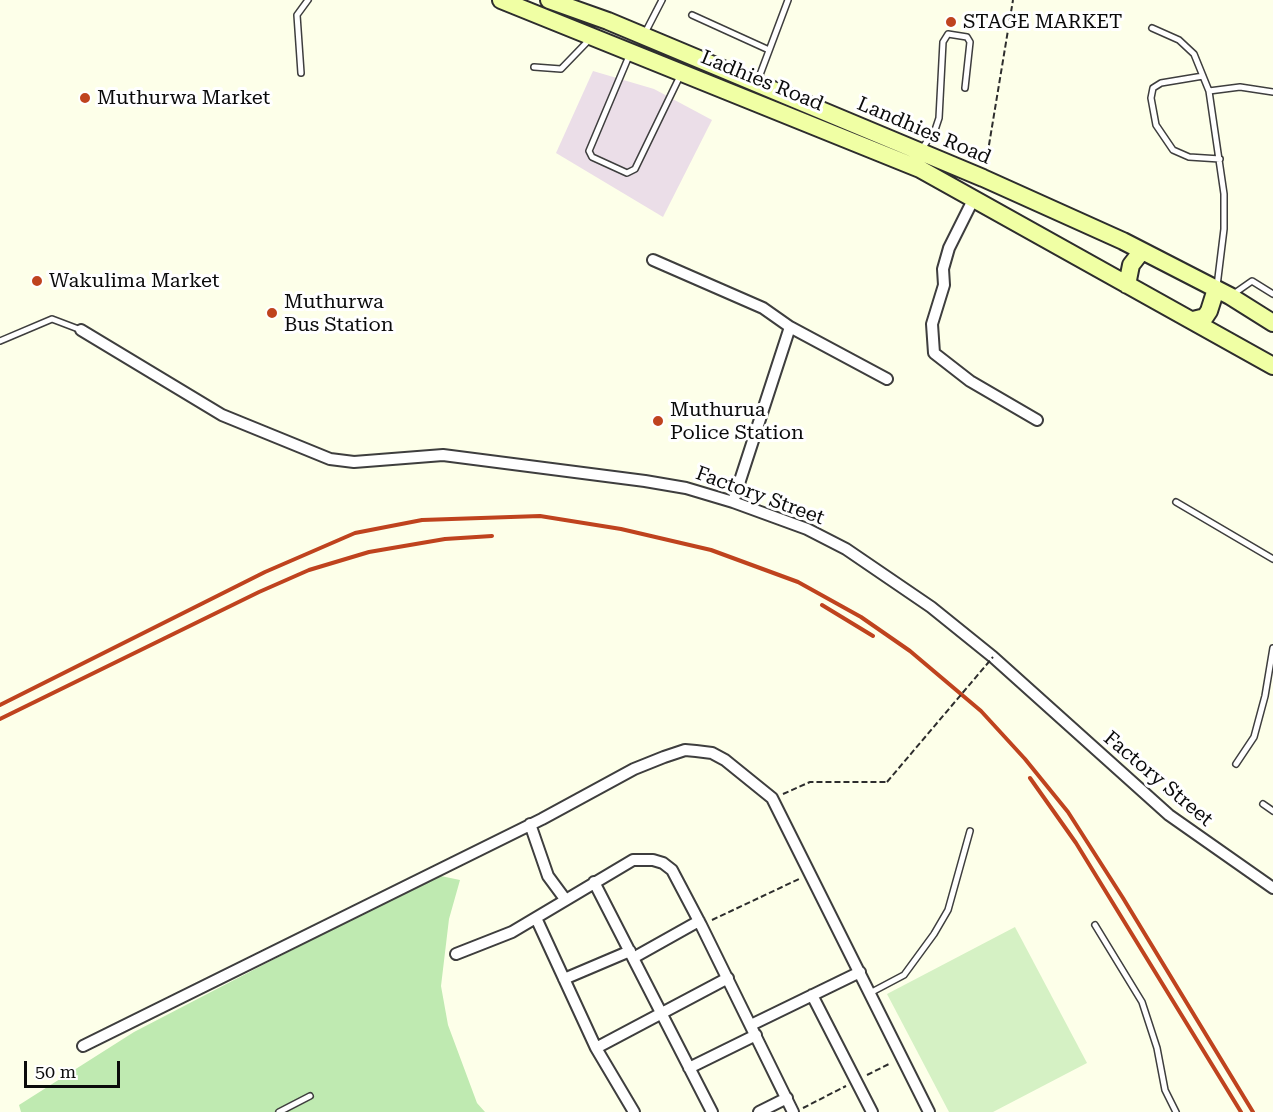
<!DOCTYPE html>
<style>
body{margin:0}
#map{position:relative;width:1273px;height:1112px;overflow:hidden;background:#fdffe9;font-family:"Roboto Serif",serif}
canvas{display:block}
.scale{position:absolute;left:24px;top:1061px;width:96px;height:27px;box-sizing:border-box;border:3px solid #0b0b0b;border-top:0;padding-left:8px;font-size:18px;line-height:21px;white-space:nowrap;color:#0b0b0b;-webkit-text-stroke:4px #fff;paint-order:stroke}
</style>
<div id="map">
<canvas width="1273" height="1112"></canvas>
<div class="scale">50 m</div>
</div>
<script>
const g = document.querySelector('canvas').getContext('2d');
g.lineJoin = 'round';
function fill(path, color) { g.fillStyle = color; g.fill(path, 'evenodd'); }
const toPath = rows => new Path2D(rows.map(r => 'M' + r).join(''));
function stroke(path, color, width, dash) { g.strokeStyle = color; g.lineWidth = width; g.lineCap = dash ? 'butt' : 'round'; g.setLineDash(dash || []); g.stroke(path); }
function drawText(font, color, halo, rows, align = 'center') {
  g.font = font + ' "Roboto Serif",serif'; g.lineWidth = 6; g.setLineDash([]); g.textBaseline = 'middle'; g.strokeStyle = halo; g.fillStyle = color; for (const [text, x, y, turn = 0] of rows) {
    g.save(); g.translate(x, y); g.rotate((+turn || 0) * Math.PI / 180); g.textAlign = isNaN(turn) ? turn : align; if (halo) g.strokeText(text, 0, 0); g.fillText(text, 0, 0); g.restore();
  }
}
fill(toPath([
 [593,71,654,89,712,120,663,217,556,153]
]), '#ebdee8');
fill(toPath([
 [436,875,460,880,449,919,441,986,448,1025,477,1103,485,1112,21,1112,19,1105,134,1032]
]), '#bfeab1');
fill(toPath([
 [1015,927,1087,1063,993,1112,949,1112,887,994]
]), '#d5f1c4');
const lane = toPath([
 [692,15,769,50],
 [1152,28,1179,40,1194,54,1209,91,1224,194,1224,229,1217,286],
 [645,33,662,0],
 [629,56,589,151,592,157,627,173,635,169,681,74],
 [534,67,561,69,589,40],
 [301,73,297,15,308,0],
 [1203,76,1161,83,1153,88,1151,98,1156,125,1173,150,1189,157,1220,159],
 [758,80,788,0],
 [1209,91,1240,87,1273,92],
 [921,150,935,130,939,118,943,42,948,34,967,37,970,42,965,88],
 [1232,295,1252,281,1273,294],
 [0,341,52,319,81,330],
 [1176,502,1273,559],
 [1236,764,1254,737,1265,696,1273,648],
 [1263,804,1273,811],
 [1095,925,1142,1002,1157,1048,1165,1090,1176,1112],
 [870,993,904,975,934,934,948,910,970,831],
 [279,1112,310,1096]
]);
const street = toPath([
 [974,198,949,248,943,269,944,285,932,324,934,353,970,381,1037,420],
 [653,260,763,308,790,327],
 [81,330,222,415,330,459,354,462,443,455,645,481,686,488,733,502,807,529,846,549,931,607,993,657,1169,815,1273,888],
 [733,502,790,327,887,379],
 [530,824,548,876,565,899],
 [594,882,712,1112],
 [536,918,596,1048,634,1112],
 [456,954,512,932,633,860,653,860,663,863,672,870,701,925,793,1112],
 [633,958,699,921],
 [564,979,630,951],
 [812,995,872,1112],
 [751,1025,860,972],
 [83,1046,542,819,634,769,664,757,685,750,696,751,712,753,725,760,772,798,929,1112],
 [596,1048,728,978],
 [689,1068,756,1035],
 [759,1112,787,1098]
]);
const secondary = toPath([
 [501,0,920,169,1273,366],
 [549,0,608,21,983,178,1123,241,1230,296,1273,323],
 [1127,285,1131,265,1141,252],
 [1193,320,1205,317,1209,311,1216,289]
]);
stroke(lane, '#3e3e3e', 8);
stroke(street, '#3e3e3e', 14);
stroke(secondary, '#2d2d2d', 20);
stroke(toPath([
 [986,163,1013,0],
 [783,794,810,782,887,782],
 [712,920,799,879],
 [867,1075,891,1063],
 [803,1108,846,1086]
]), '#2d2d2d', 2, [6, 3]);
stroke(lane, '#fff', 5);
stroke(street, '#fff', 10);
stroke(secondary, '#f0ffa4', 16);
stroke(toPath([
 [822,605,873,636],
 [0,705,265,572,355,533,422,520,540,516,621,529,711,550,798,582,861,617,910,651,981,711,1025,759,1068,812,1123,898,1253,1112],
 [0,719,259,592,309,570,369,552,445,539,492,536],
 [1030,778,1076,843,1241,1112]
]), '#bf431e', 4);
stroke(toPath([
 [887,782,993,657]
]), '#2d2d2d', 2, [6, 3]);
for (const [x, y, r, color] of [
 [951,22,6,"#bf431e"],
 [85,98,6,"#bf431e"],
 [37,281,6,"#bf431e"],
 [272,313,6,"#bf431e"],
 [658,421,6,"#bf431e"]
]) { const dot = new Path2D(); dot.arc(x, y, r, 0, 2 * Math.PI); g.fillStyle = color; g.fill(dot); stroke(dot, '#fff', 2); }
drawText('20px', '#0b0b0b', '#fff', [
 ["STAGE MARKET",963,22],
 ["Muthurwa Market",97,98],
 ["Wakulima Market",49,281],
 ["Muthurwa",284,302],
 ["Bus Station",284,325],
 ["Muthurua",670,410],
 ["Police Station",670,433]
], 'left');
drawText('20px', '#0b0b0b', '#fff', [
 ["Ladhies Road",762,81,22],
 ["Landhies Road",924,131,23],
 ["Factory Street",760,496,20],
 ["Factory Street",1158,779,40]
]);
</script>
